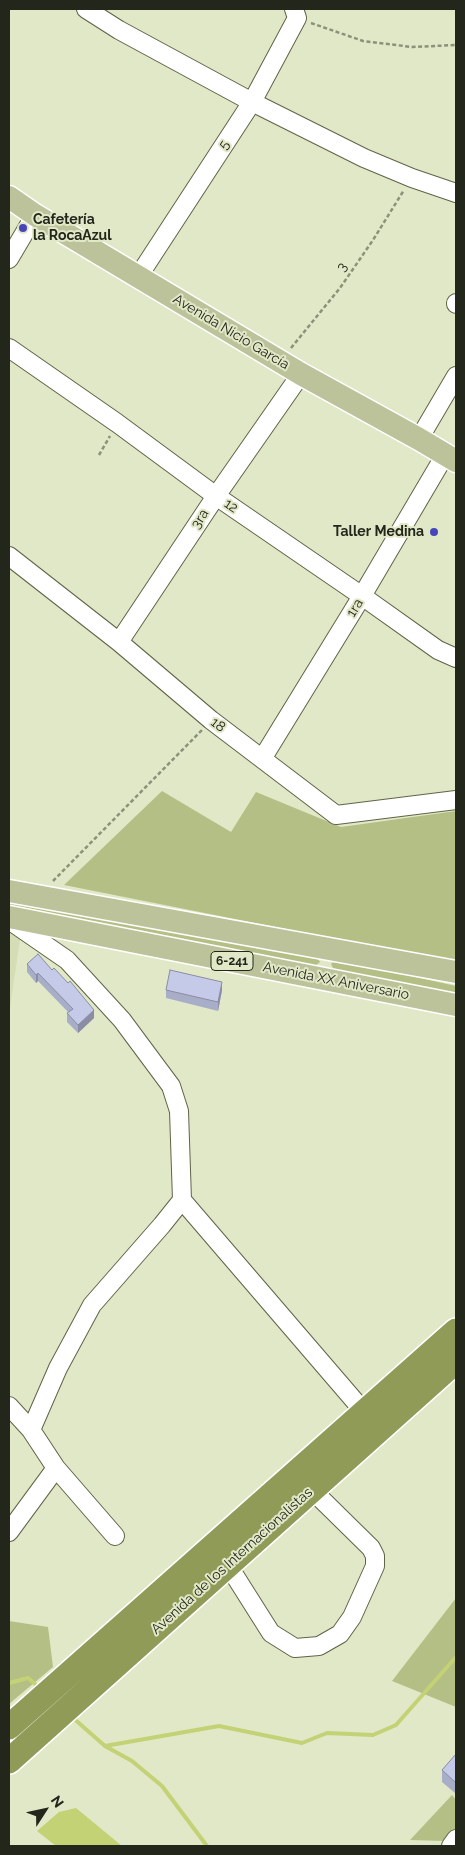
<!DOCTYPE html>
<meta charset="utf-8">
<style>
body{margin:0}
#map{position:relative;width:465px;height:1855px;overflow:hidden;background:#e1e8c7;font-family:Raleway,sans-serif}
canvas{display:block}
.frame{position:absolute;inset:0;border:10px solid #23261a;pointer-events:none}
.north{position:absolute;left:20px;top:1785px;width:50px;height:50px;-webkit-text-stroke:4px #e1e8c7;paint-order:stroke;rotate:55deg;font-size:14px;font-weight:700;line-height:20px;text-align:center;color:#23261a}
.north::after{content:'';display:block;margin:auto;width:18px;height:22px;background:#23261a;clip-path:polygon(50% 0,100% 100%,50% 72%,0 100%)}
</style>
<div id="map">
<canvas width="465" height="1855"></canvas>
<div class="frame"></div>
<div class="north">N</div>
</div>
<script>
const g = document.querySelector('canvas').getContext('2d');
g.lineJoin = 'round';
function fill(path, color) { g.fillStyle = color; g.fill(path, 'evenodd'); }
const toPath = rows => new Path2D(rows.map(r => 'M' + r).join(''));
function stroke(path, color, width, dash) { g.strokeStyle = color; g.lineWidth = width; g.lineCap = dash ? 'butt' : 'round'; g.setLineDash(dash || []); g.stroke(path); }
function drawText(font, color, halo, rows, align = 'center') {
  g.font = font + ' Raleway,sans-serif'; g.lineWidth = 4; g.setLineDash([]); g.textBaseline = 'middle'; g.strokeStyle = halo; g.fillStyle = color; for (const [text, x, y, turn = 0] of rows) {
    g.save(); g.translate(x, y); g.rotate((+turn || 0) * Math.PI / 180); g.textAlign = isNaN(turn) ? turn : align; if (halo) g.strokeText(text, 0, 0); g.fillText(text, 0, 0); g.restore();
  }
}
fill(toPath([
 [9,923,22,926,9,1015]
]), '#d5ddb6');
fill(toPath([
 [162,791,231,832,256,792,341,827,456,811,456,963,64,885],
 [12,900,316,956,320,962,315,966,9,907],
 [336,959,456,986,456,997,334,970,331,964],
 [456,1598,456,1707,392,1681],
 [9,1621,48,1627,53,1667,9,1704],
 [452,1795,456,1800,456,1829,451,1837,445,1841,410,1840]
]), '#b4bf85');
fill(toPath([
 [76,1808,122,1846,56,1846,37,1831,59,1812]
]), '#c3d275');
stroke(toPath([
 [9,1683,28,1678,41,1689],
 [72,1717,105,1746,219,1726,302,1743,327,1733,373,1735,396,1725,456,1657],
 [105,1746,132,1761,162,1786,207,1846]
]), '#c3d275', 4);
const minor = toPath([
 [86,9,119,30,252,102,364,158,412,178,456,193],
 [9,259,35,215],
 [138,277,252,102,297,18,294,9],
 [456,304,456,303],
 [9,348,117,423,216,496,362,596,438,650,456,658],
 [419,439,456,376],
 [9,556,119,642,211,720,336,815,456,800],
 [119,642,216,496,301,374],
 [262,759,362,596,445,455],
 [9,920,67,960,122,1020,171,1086,179,1111,182,1200,371,1420],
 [9,1406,31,1430,56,1468,115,1536],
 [31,1430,58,1368,92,1305,162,1225,182,1200],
 [9,1532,56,1468],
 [228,1565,271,1633,295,1648,319,1646,340,1634,352,1617,375,1566,375,1556,371,1548,312,1490],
 [451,1846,456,1839]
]);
const major = toPath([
 [9,197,35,215,301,374,419,439,456,461],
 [9,891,456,972],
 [9,917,456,1005]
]);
const highway = toPath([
 [9,1727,456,1331],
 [9,1761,456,1361]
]);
stroke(minor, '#5f6447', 20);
stroke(major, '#fff', 25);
stroke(highway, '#fff', 28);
stroke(toPath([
 [311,23,363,41,412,47,456,45],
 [291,348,340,288,373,240,404,190],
 [99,455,110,436],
 [53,881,202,730]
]), '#8c917a', 2.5, [4, 2.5]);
stroke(minor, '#fff', 18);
stroke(major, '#bcc39a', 22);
stroke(highway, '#8f9b57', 25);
fill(toPath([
 [38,954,94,1018,78,1033,67,1022,67,1013,69,1013,38,981,36,983,27,972,27,964],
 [166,990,222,990,218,1011,166,998],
 [456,1754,456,1792,455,1793,442,1782,442,1770]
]), '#a9aec8');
fill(toPath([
 [38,973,38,981,36,983,36,975],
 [222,982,222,990,218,1011,218,1002],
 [94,1010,94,1018,78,1033,78,1025],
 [456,1781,456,1792,455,1793,455,1782]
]), '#8a8da3');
const building = toPath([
 [38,954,52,970,54,968,68,983,70,981,94,1010,78,1025,67,1013,73,1009,38,973,36,975,27,964,38,954],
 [170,970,222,982,218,1002,166,990,170,970],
 [456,1754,456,1781,455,1782,442,1770,456,1754]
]);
fill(building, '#c5cae9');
stroke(building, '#8a8da3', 1);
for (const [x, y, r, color] of [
 [23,228,5,"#4845bb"],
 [434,532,5,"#4845bb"]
]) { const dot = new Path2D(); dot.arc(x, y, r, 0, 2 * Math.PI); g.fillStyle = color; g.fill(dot); stroke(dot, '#e1e8c7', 2); }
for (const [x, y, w] of [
 [232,961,42]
]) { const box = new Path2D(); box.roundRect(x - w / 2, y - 9.5, w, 19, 4); g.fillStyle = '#e1e8c7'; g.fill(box); stroke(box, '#23261a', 1); }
drawText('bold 12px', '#23261a', null, [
 ["6-241",232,961]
]);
drawText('14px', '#23261a', '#e1e8c7', [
 ["5",224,145,-57],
 ["3",342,267,-55],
 ["Avenida Nicio García",231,332,31],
 ["12",231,506,34],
 ["3ra",200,519,-57],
 ["1ra",355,608,-59],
 ["18",218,725,38],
 ["Avenida XX Aniversario",336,981,11],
 ["Avenida de los Internacionalistas",232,1561,-42]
]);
drawText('bold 14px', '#23261a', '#e1e8c7', [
 ["Cafetería",33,220],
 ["la RocaAzul",33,236],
 ["Taller Medina",424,532,"right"]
], 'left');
</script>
